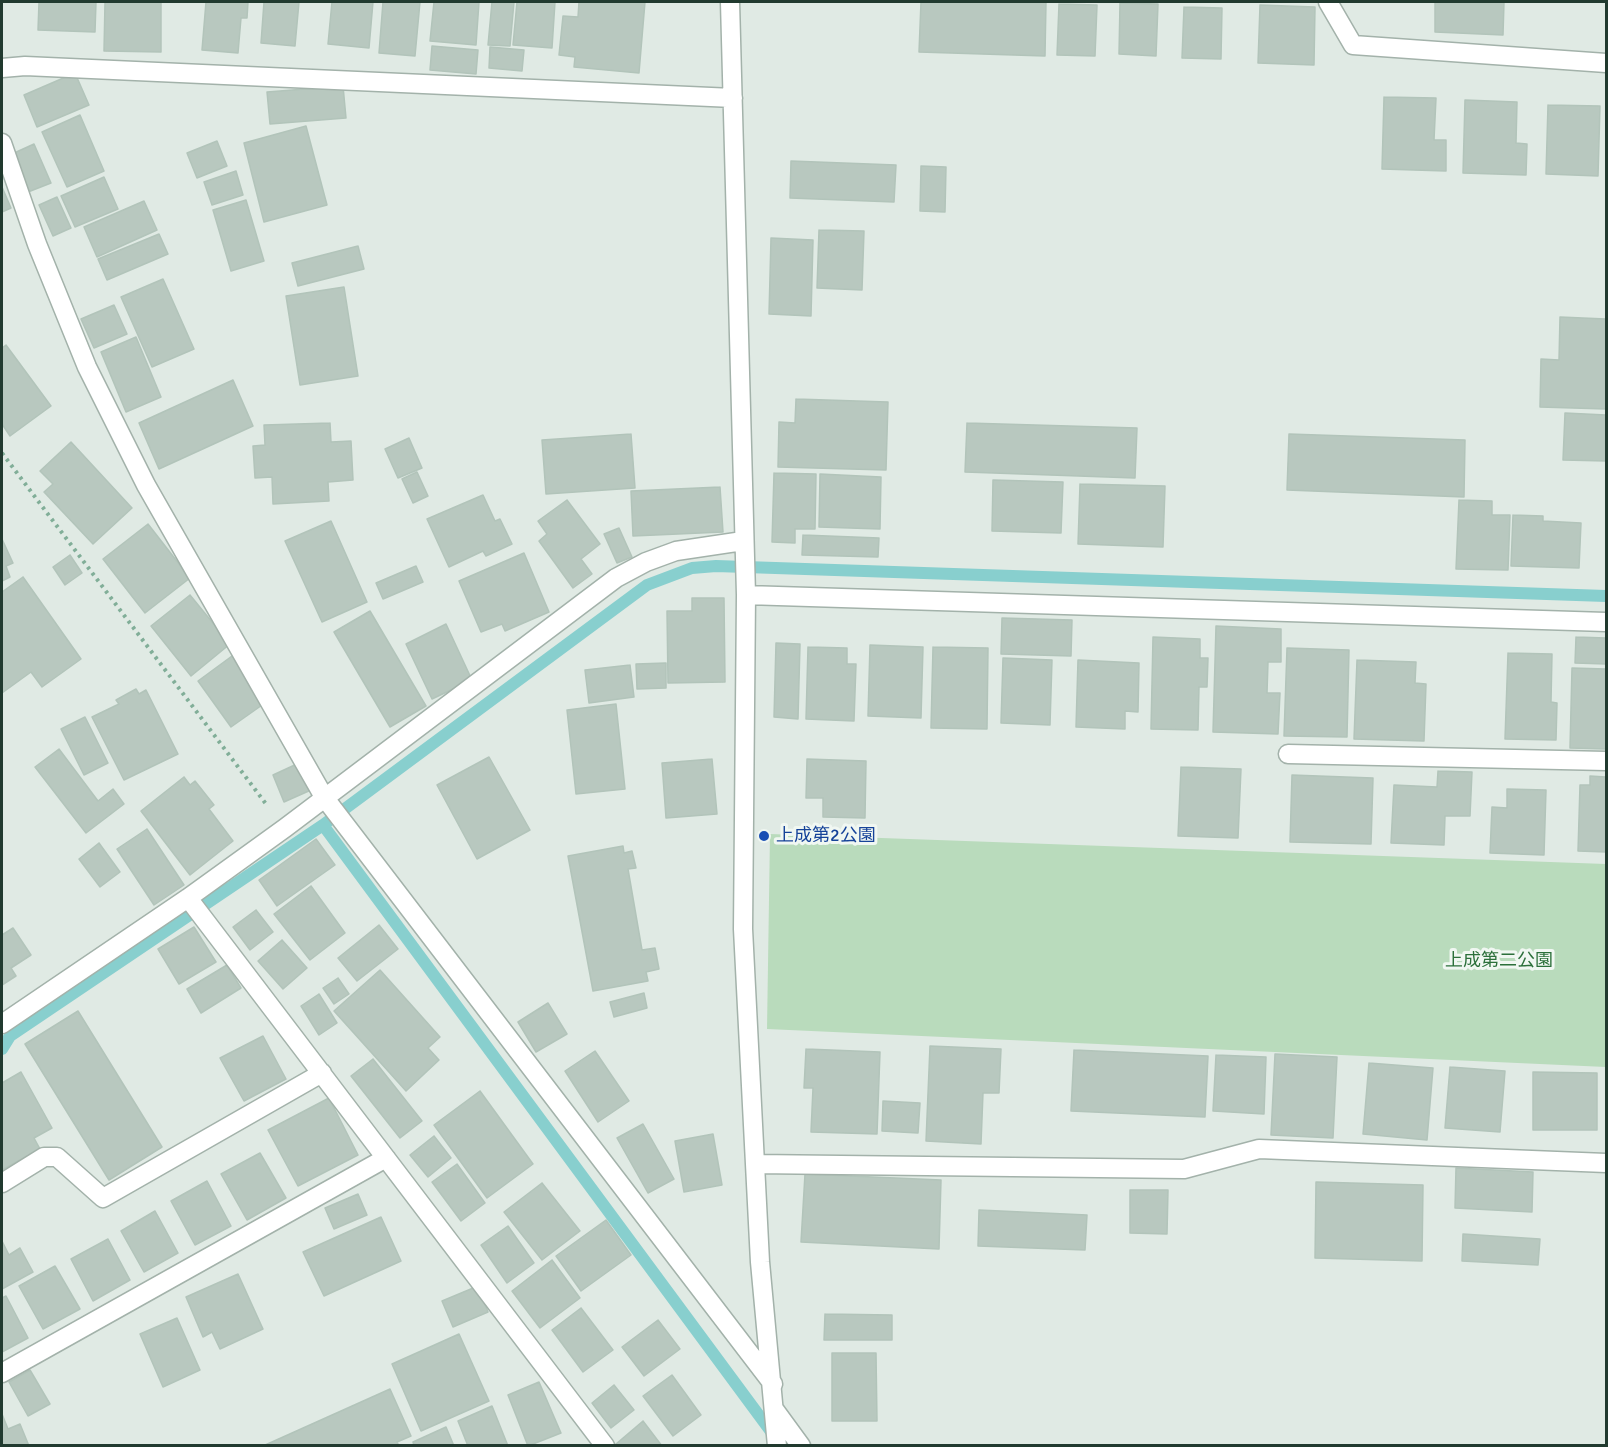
<!DOCTYPE html>
<meta charset="utf-8">
<style>
body{margin:0}
#map{position:relative;width:1608px;height:1447px;overflow:hidden;background:#e0eae4;font-family:Signika,sans-serif}
canvas{display:block}
.frame{position:absolute;inset:0;border:3px solid #213a2f;pointer-events:none}
</style>
<div id="map">
<canvas width="1608" height="1447"></canvas>
<div class="frame"></div>
</div>
<script>
const g = document.querySelector('canvas').getContext('2d');
g.lineJoin = 'round';
function fill(path, color) { g.fillStyle = color; g.fill(path, 'evenodd'); }
const toPath = rows => new Path2D(rows.map(r => 'M' + r).join(''));
function stroke(path, color, width, dash) { g.strokeStyle = color; g.lineWidth = width; g.lineCap = dash ? 'butt' : 'round'; g.setLineDash(dash || []); g.stroke(path); }
function drawText(font, color, halo, rows, align = 'center') {
  g.font = font + ' Signika,"Noto Sans JP",sans-serif'; g.lineWidth = 6; g.setLineDash([]); g.textBaseline = 'middle'; g.strokeStyle = halo; g.fillStyle = color; for (const [text, x, y, turn = 0] of rows) {
    g.save(); g.translate(x, y); g.rotate((+turn || 0) * Math.PI / 180); g.textAlign = isNaN(turn) ? turn : align; if (halo) g.strokeText(text, 0, 0); g.fillText(text, 0, 0); g.restore();
  }
}
fill(toPath([
 [770,834,1606,864,1606,1067,767,1029]
]), '#b9dbbc');
stroke(toPath([
 [323,825,775,1437],
 [2,1049,10,1036,323,825,647,585,692,568,716,566,1606,596]
]), '#88cfce', 12);
const building = toPath([
 [39,2,96,2,95,32,38,30,39,2],
 [105,2,161,2,161,52,104,51,105,2],
 [206,2,248,2,247,18,241,18,238,53,202,50,206,2],
 [264,2,299,2,295,46,261,43,264,2],
 [332,2,373,2,369,48,328,44,332,2],
 [383,2,420,2,415,56,379,53,383,2],
 [434,2,479,2,476,45,430,41,434,2],
 [492,2,514,2,510,46,488,45,492,2],
 [517,2,555,2,552,48,513,45,517,2],
 [579,2,645,2,639,73,574,67,575,57,559,55,563,16,578,17,579,2],
 [921,2,1046,2,1045,56,919,52,921,2],
 [1435,2,1504,2,1503,35,1435,32,1435,2],
 [1120,3,1158,4,1156,56,1119,54,1120,3],
 [1059,4,1097,5,1095,56,1057,55,1059,4],
 [1260,5,1315,7,1314,65,1258,63,1260,5],
 [1184,7,1222,8,1221,59,1182,58,1184,7],
 [432,46,478,50,476,74,430,70,432,46],
 [490,47,524,50,522,71,489,68,490,47],
 [75,73,89,105,37,127,24,95,75,73],
 [343,86,346,118,270,124,267,92,343,86],
 [1384,97,1436,98,1434,140,1446,140,1446,171,1382,169,1384,97],
 [1465,100,1517,102,1516,143,1527,144,1526,175,1463,173,1465,100],
 [1548,105,1600,106,1598,176,1546,174,1548,105],
 [80,115,104,171,67,187,42,132,80,115],
 [306,126,327,205,264,222,244,143,306,126],
 [217,141,227,166,197,178,187,153,217,141],
 [34,144,51,183,28,192,12,154,34,144],
 [791,161,896,165,894,202,790,198,791,161],
 [921,166,946,167,945,212,920,211,921,166],
 [236,171,243,195,212,205,204,182,236,171],
 [104,177,118,209,75,227,61,196,104,177],
 [2,187,11,208,2,212,2,187],
 [57,197,71,228,53,236,39,205,57,197],
 [246,200,264,261,231,271,213,210,246,200],
 [144,201,157,230,97,257,84,227,144,201],
 [819,230,864,231,862,290,817,288,819,230],
 [159,234,168,254,107,280,98,259,159,234],
 [771,238,813,240,811,316,769,314,771,238],
 [358,246,364,269,298,286,292,263,358,246],
 [163,279,194,349,152,367,121,297,163,279],
 [344,287,358,376,300,385,286,296,344,287],
 [114,305,127,334,94,348,81,319,114,305],
 [1560,317,1606,319,1606,409,1540,407,1541,359,1559,360,1560,317],
 [136,337,161,397,126,412,101,352,136,337],
 [6,345,51,406,10,436,2,424,2,348,6,345],
 [233,380,253,426,159,469,139,423,233,380],
 [796,399,888,402,886,470,778,467,779,422,795,423,796,399],
 [1565,413,1606,415,1606,461,1563,460,1565,413],
 [330,423,331,442,351,441,353,480,328,482,329,501,273,504,272,477,255,478,253,446,265,445,264,425,330,423],
 [967,423,1137,428,1135,478,965,472,967,423],
 [631,434,635,488,546,494,542,440,631,434],
 [1289,434,1465,440,1464,497,1287,490,1289,434],
 [409,438,422,468,398,478,385,449,409,438],
 [71,442,132,508,93,544,44,492,53,484,40,471,71,442],
 [417,472,428,496,413,503,402,479,417,472],
 [774,473,816,474,815,529,795,529,795,543,772,542,774,473],
 [820,474,881,477,880,529,819,527,820,474],
 [993,480,1063,482,1061,533,992,531,993,480],
 [1080,484,1165,486,1163,547,1078,544,1080,484],
 [720,487,723,532,633,536,631,491,720,487],
 [483,495,495,521,500,519,512,544,486,556,483,551,449,567,427,519,483,495],
 [567,500,600,544,581,559,592,574,573,588,539,541,547,534,538,521,567,500],
 [1459,500,1492,501,1492,515,1510,515,1508,570,1456,569,1459,500],
 [1513,515,1543,516,1543,521,1581,523,1579,568,1511,566,1513,515],
 [331,521,367,602,322,622,285,541,331,521],
 [148,524,190,578,145,613,103,559,148,524],
 [619,528,632,557,617,563,604,534,619,528],
 [803,535,879,538,878,557,802,555,803,535],
 [2,539,13,563,6,566,10,577,2,581,2,539],
 [524,553,549,612,505,631,502,624,481,632,459,581,524,553],
 [70,555,82,573,65,585,53,567,70,555],
 [416,566,423,582,383,599,376,583,416,566],
 [23,577,81,659,42,687,31,672,2,693,2,592,23,577],
 [190,595,230,644,191,676,151,626,190,595],
 [692,598,724,598,725,682,668,683,667,611,692,611,692,598],
 [370,611,426,706,390,727,334,632,370,611],
 [1002,618,1072,620,1071,656,1001,654,1002,618],
 [446,624,472,680,432,699,406,644,446,624],
 [1216,626,1281,629,1281,662,1268,662,1267,693,1280,693,1278,734,1213,732,1216,626],
 [1153,637,1200,639,1200,658,1208,658,1207,687,1199,687,1198,730,1151,729,1153,637],
 [1576,637,1606,638,1606,664,1575,663,1576,637],
 [776,643,800,644,798,719,774,717,776,643],
 [870,645,923,647,921,718,868,716,870,645],
 [808,647,847,648,847,664,856,664,854,721,806,719,808,647],
 [933,647,988,648,987,729,931,728,933,647],
 [1287,648,1349,650,1347,737,1284,736,1287,648],
 [1508,653,1552,654,1551,702,1557,703,1556,740,1505,739,1508,653],
 [232,656,265,703,231,727,198,681,232,656],
 [1003,658,1052,660,1050,725,1001,723,1003,658],
 [1078,660,1139,663,1138,712,1125,711,1125,729,1076,727,1078,660],
 [1357,660,1416,662,1415,683,1426,684,1424,741,1354,739,1357,660],
 [666,663,666,688,637,689,636,664,666,663],
 [630,665,634,697,589,703,585,670,630,665],
 [1572,668,1606,669,1606,749,1570,748,1572,668],
 [136,689,139,694,146,690,178,754,124,780,92,717,119,704,116,700,136,689],
 [616,704,625,789,576,794,567,710,616,704],
 [85,717,108,763,84,775,61,729,85,717],
 [59,749,98,801,113,789,124,804,86,833,35,767,59,749],
 [489,757,530,830,477,859,437,785,489,757],
 [712,759,717,814,666,818,662,763,712,759],
 [807,759,866,761,865,818,823,817,823,798,806,798,807,759],
 [299,763,311,790,284,802,273,775,299,763],
 [1181,767,1241,769,1238,838,1178,836,1181,767],
 [1438,771,1472,772,1470,816,1445,816,1444,845,1391,843,1394,785,1437,787,1438,771],
 [1292,775,1373,778,1371,844,1290,842,1292,775],
 [1590,776,1606,777,1606,852,1578,851,1580,785,1590,785,1590,776],
 [184,777,190,785,195,781,214,805,209,809,233,841,190,875,141,811,184,777],
 [1507,789,1546,790,1544,855,1490,853,1492,807,1507,808,1507,789],
 [147,829,184,885,154,905,117,849,147,829],
 [316,839,335,865,277,906,259,880,316,839],
 [99,843,120,872,100,887,79,859,99,843],
 [623,846,624,853,632,851,636,868,628,869,642,950,655,948,659,969,646,972,648,981,593,991,568,856,623,846],
 [311,886,345,933,310,960,274,914,311,886],
 [256,910,273,932,250,950,233,927,256,910],
 [379,925,398,949,357,981,338,958,379,925],
 [194,927,216,962,179,984,158,949,194,927],
 [13,928,31,955,11,968,16,976,2,985,2,935,13,928],
 [282,940,307,968,283,989,258,961,282,940],
 [227,965,241,988,201,1013,187,989,227,965],
 [380,970,440,1037,428,1048,439,1060,406,1091,334,1011,380,970],
 [338,978,349,994,334,1004,323,988,338,978],
 [644,993,647,1008,614,1017,610,1002,644,993],
 [319,994,337,1023,319,1035,301,1006,319,994],
 [548,1003,567,1034,536,1052,518,1022,548,1003],
 [78,1011,162,1147,109,1180,25,1044,78,1011],
 [263,1036,286,1079,244,1101,220,1058,263,1036],
 [930,1046,1001,1049,999,1093,983,1093,981,1144,926,1141,930,1046],
 [806,1049,880,1052,877,1134,811,1132,813,1088,804,1088,806,1049],
 [1074,1050,1208,1056,1205,1117,1071,1111,1074,1050],
 [595,1051,629,1101,598,1122,565,1071,595,1051],
 [1275,1054,1337,1057,1333,1138,1271,1135,1275,1054],
 [1216,1055,1266,1057,1264,1114,1213,1111,1216,1055],
 [373,1059,422,1121,400,1138,351,1076,373,1059],
 [1369,1063,1433,1068,1427,1140,1363,1134,1369,1063],
 [1450,1067,1505,1071,1500,1132,1445,1128,1450,1067],
 [21,1072,52,1128,34,1138,40,1149,2,1170,2,1083,21,1072],
 [1533,1072,1597,1073,1597,1130,1533,1130,1533,1072],
 [480,1091,533,1164,487,1198,434,1125,480,1091],
 [329,1098,358,1155,298,1186,268,1130,329,1098],
 [883,1101,920,1103,918,1133,882,1131,883,1101],
 [643,1124,674,1179,648,1193,617,1138,643,1124],
 [713,1134,722,1185,684,1192,675,1141,713,1134],
 [434,1136,451,1158,428,1177,410,1155,434,1136],
 [260,1153,286,1198,247,1220,221,1174,260,1153],
 [457,1164,485,1203,461,1221,432,1182,457,1164],
 [1456,1168,1533,1172,1532,1212,1455,1208,1456,1168],
 [805,1174,941,1180,939,1249,801,1242,805,1174],
 [207,1181,231,1226,195,1245,171,1201,207,1181],
 [1316,1182,1423,1185,1422,1261,1315,1258,1316,1182],
 [542,1183,580,1231,542,1260,504,1212,542,1183],
 [1130,1190,1168,1190,1167,1234,1130,1233,1130,1190],
 [358,1194,367,1215,334,1229,325,1208,358,1194],
 [979,1210,1087,1215,1085,1250,978,1246,979,1210],
 [155,1211,178,1253,144,1272,121,1231,155,1211],
 [381,1217,401,1261,324,1296,303,1252,381,1217],
 [606,1220,631,1255,581,1291,556,1256,606,1220],
 [508,1226,534,1263,507,1283,481,1245,508,1226],
 [1463,1234,1540,1239,1538,1265,1462,1261,1463,1234],
 [108,1239,130,1280,93,1301,71,1259,108,1239],
 [2,1241,9,1255,20,1248,33,1272,2,1289,2,1241],
 [552,1260,580,1298,540,1328,512,1291,552,1260],
 [55,1266,80,1309,43,1329,19,1286,55,1266],
 [238,1274,263,1329,220,1349,212,1332,203,1337,186,1297,238,1274],
 [478,1286,488,1312,453,1327,442,1301,478,1286],
 [6,1296,28,1338,2,1352,2,1298,6,1296],
 [581,1308,613,1350,583,1372,552,1330,581,1308],
 [825,1314,892,1315,892,1340,824,1340,825,1314],
 [177,1318,200,1370,163,1387,140,1334,177,1318],
 [658,1320,680,1349,644,1376,622,1347,658,1320],
 [459,1334,489,1401,421,1431,392,1364,459,1334],
 [832,1353,876,1353,877,1421,832,1421,832,1353],
 [30,1370,50,1404,28,1416,9,1382,30,1370],
 [672,1375,701,1415,673,1436,643,1396,672,1375],
 [539,1382,561,1433,528,1446,508,1395,539,1382],
 [614,1385,634,1410,611,1428,592,1403,614,1385],
 [390,1389,411,1436,397,1442,399,1446,263,1446,390,1389],
 [492,1406,508,1446,468,1446,458,1421,492,1406],
 [2,1414,8,1429,20,1424,29,1446,2,1446,2,1414],
 [643,1421,662,1446,617,1446,616,1444,643,1421],
 [446,1427,454,1446,414,1446,413,1442,446,1427]
]);
fill(building, '#b8c8bf');
stroke(building, '#b2c4ba', 1.5);
const minor = toPath([
 [730,2,746,595,743,929,760,1262,777,1446],
 [1328,2,1353,45,1606,63],
 [2,68,25,66,733,98],
 [2,143,37,244,87,367,146,485,324,797,773,1384],
 [746,595,1606,622],
 [1288,754,1606,761],
 [188,898,605,1446],
 [2,1024,188,898,285,828,616,578,646,562,676,551,743,541],
 [755,1164,1184,1169,1259,1149,1606,1163],
 [2,1183,44,1157,57,1157,103,1198,322,1073],
 [2,1373,386,1158],
 [774,1409,801,1446]
]);
stroke(minor, '#a3b2aa', 21);
stroke(toPath([
 [2,453,266,804]
]), '#81ae98', 4, [3, 4.5]);
stroke(minor, '#fff', 18);
for (const [x, y, r, color] of [
 [764,836,6,"#1a4fb4"]
]) { const dot = new Path2D(); dot.arc(x, y, r, 0, 2 * Math.PI); g.fillStyle = color; g.fill(dot); stroke(dot, '#f0f7f2', 2); }
drawText('18px', '#164399', '#f0f7f2', [
 ["上成第2公園",776,836]
], 'left');
drawText('18px', '#2c703b', '#f0f7f2', [
 ["上成第二公園",1499,961]
]);
</script>
